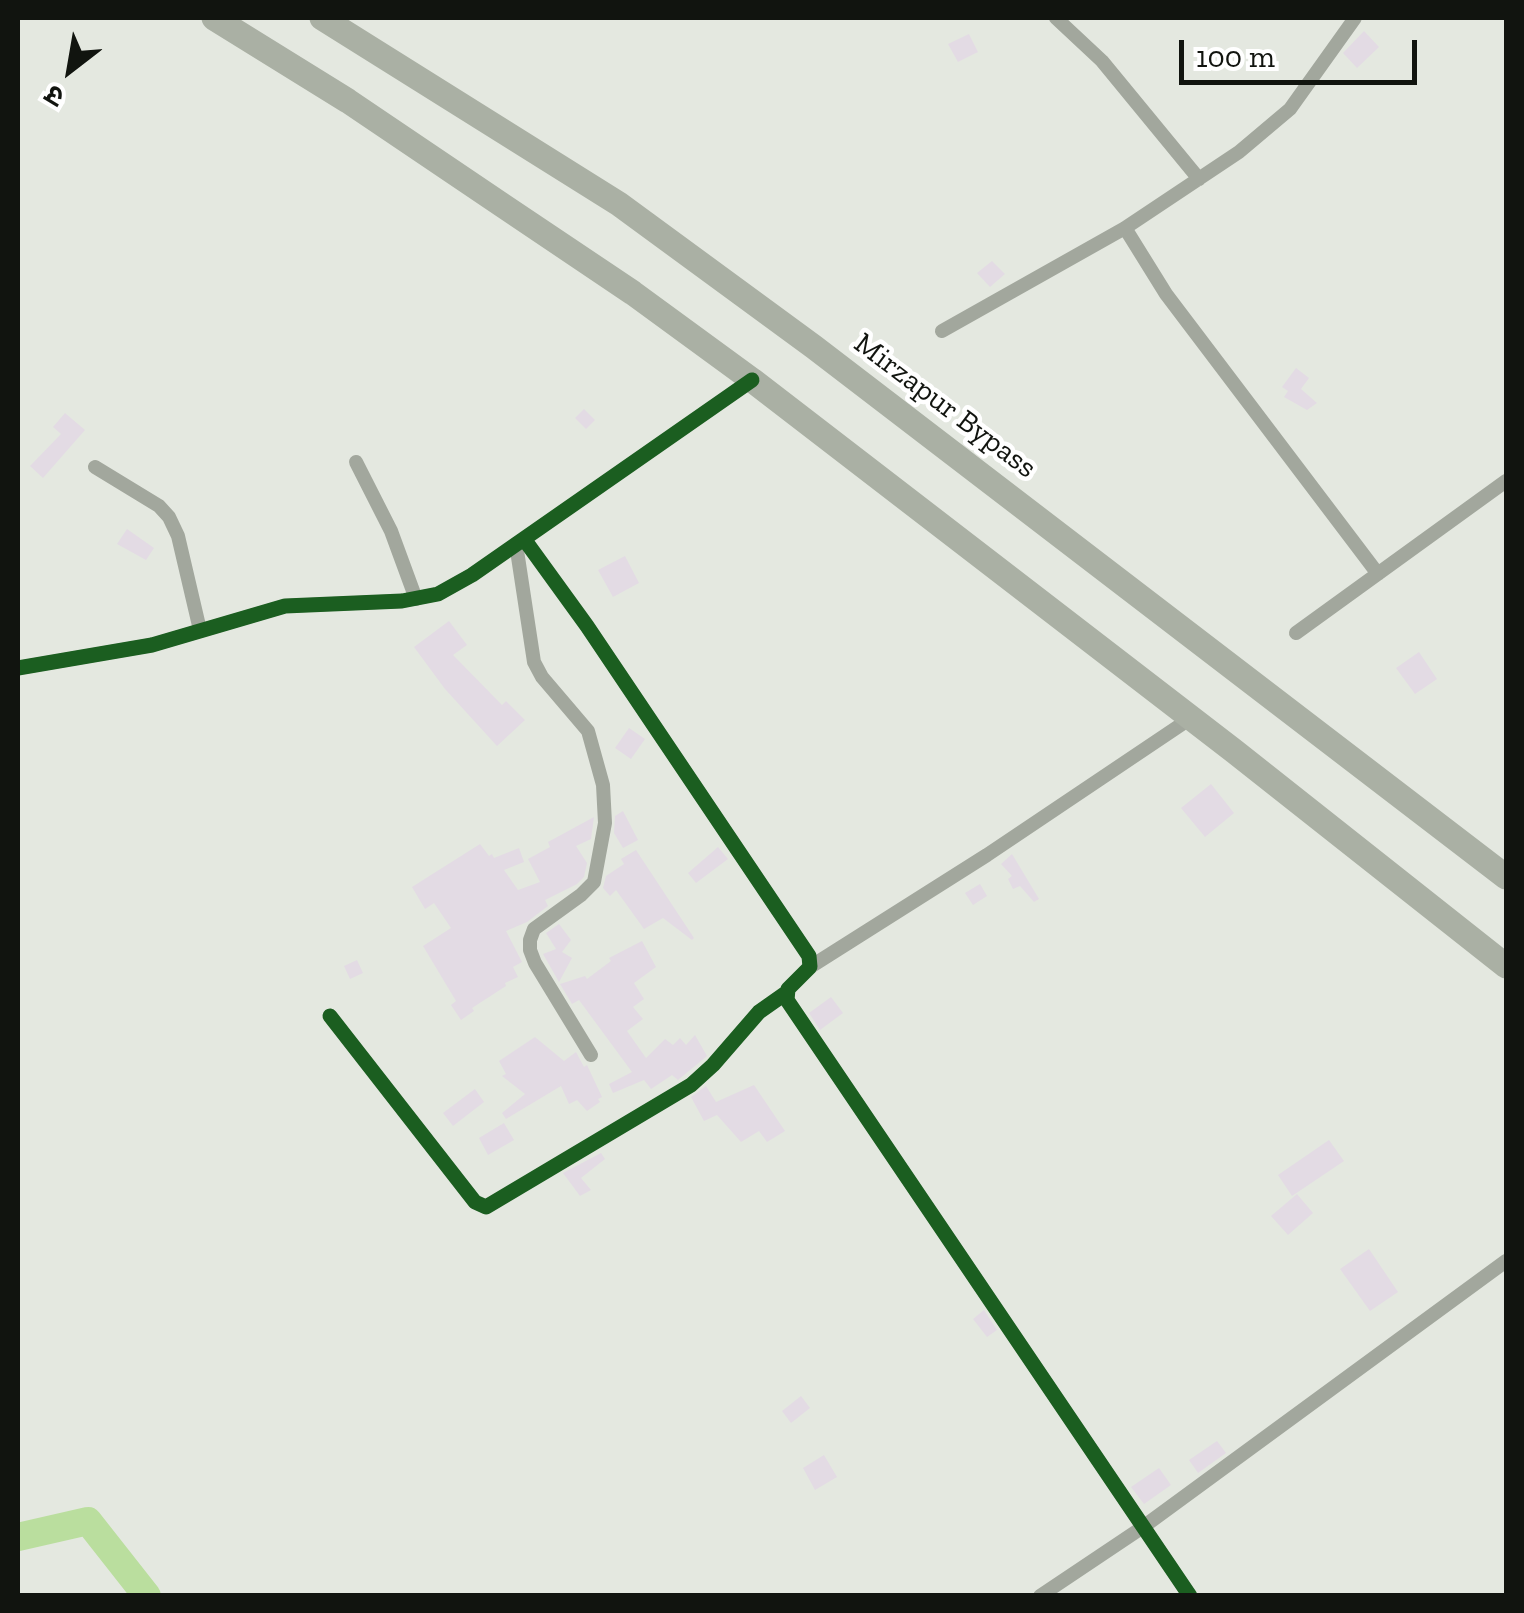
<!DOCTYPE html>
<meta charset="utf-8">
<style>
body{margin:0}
#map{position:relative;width:1524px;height:1613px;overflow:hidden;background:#e4e8e0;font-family:"Zilla Slab","Noto Sans Devanagari",serif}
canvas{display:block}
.frame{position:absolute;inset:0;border:20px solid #11140f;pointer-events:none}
.north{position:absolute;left:20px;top:20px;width:100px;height:100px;-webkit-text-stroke:8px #fff;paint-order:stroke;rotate:211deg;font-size:28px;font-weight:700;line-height:40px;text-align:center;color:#11140f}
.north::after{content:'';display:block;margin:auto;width:35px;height:45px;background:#11140f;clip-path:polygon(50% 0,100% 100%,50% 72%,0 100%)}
.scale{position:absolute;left:1179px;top:40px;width:238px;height:45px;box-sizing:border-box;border:5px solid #11140f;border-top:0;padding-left:12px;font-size:30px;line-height:35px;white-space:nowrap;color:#11140f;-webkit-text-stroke:8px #fff;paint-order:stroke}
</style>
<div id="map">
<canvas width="1524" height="1613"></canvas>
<div class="frame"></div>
<div class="north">उ</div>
<div class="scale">100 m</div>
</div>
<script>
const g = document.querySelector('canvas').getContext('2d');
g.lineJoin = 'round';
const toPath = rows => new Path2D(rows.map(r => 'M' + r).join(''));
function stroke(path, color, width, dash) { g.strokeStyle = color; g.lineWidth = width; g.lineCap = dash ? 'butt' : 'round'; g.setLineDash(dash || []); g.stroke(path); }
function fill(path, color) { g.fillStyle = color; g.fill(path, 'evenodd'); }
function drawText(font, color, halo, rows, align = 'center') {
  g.font = font + ' "Zilla Slab",serif'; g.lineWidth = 9; g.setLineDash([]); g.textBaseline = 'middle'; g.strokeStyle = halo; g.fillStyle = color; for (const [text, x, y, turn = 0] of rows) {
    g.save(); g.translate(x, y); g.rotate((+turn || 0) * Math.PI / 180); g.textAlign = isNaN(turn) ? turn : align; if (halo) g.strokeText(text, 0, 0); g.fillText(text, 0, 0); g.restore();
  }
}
stroke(toPath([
 [18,1537,88,1521,147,1596]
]), '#bade9e', 28);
fill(toPath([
 [1364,31,1379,47,1357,68,1343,53],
 [969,34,978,52,958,62,948,44],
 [992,261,1005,274,990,287,977,273],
 [1296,368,1309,378,1301,389,1317,403,1307,410,1284,397,1288,391,1282,387],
 [584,409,595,420,586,429,575,418],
 [65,413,85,430,43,478,30,466,61,434,53,427],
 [127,529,154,548,146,560,117,544],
 [625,556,639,583,613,597,598,570],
 [449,621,467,645,453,655,502,705,506,701,525,720,497,746,445,689,414,647],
 [1419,652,1437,679,1415,694,1396,668],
 [629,728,645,739,631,759,615,748],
 [1211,784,1234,813,1205,837,1181,808],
 [623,811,638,840,623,848,614,833,615,816],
 [594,817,591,839,576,846,587,863,584,877,577,884,545,900,548,906,527,922,506,931,522,962,513,967,518,977,505,983,506,986,472,1008,474,1011,461,1020,451,1005,456,1001,423,946,451,928,434,903,425,909,412,887,480,844,489,856,492,854,494,858,519,848,524,862,504,870,518,890,540,882,528,859,550,847,548,842],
 [718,847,728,859,696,883,688,873],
 [636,850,694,938,692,940,663,918,644,929,616,890,610,896,603,888,606,876,624,864,621,859],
 [1012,854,1039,899,1034,902,1020,886,1013,889,1008,879,1012,876,1001,864],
 [980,884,987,896,973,905,965,893],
 [559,924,571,940,562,952,572,958,559,982,543,954,556,949,546,933],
 [642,941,656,967,634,983,644,999,633,1007,643,1019,627,1031,646,1058,665,1039,673,1045,680,1038,686,1045,695,1035,707,1056,678,1080,672,1075,651,1089,644,1080,613,1093,609,1084,632,1072,579,1000,572,1004,560,984,585,976,587,979,611,961,609,958],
 [357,960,363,973,350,979,344,966],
 [831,997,843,1013,820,1030,809,1013],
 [535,1037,564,1061,576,1052,584,1067,587,1065,602,1097,598,1099,600,1102,587,1111,577,1100,569,1104,561,1086,506,1119,502,1113,525,1094,502,1076,506,1074,499,1061],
 [754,1085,785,1131,767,1142,759,1131,741,1142,717,1115,704,1121,691,1097,706,1086,716,1102],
 [475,1089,484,1102,453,1126,443,1113],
 [504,1123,514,1140,488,1155,479,1138],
 [1329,1140,1344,1161,1292,1196,1278,1175],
 [601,1153,605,1159,581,1178,591,1190,580,1196,563,1173],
 [1297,1194,1313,1213,1288,1235,1271,1216],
 [1369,1249,1398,1292,1370,1311,1340,1269],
 [984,1310,997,1330,987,1337,973,1319],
 [801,1396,810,1408,791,1423,782,1411],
 [1217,1441,1226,1453,1198,1473,1189,1460],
 [824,1455,837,1477,815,1490,803,1468],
 [1159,1468,1171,1485,1144,1504,1131,1487]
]), '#e3dbe4');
stroke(toPath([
 [1056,18,1102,61,1199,179],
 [1125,228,1166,294,1378,574],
 [942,331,1125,228,1239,152,1290,109,1355,18],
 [356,462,391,531,416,599],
 [95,467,159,506,169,517,178,536,200,630],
 [524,539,587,626,809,956,810,967,788,989,787,1000,1190,1596],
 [516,544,534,662,542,677,588,731,603,785,605,823,594,882,581,895,534,929,530,940,530,950,535,963,591,1055],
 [1296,633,1506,481],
 [18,668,152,645,285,606,402,601,438,594,472,575,752,380],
 [810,967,987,855,1185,722],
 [330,1016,475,1202,486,1207,691,1085,713,1065,759,1012,786,993],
 [1040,1596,1143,1527,1506,1261]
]), '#a2a79d', 14);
stroke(toPath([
 [214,18,348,101,505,207,633,293,752,380,1234,751,1506,966],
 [322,18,619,204,814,347,1506,877]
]), '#aab0a4', 25);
stroke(toPath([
 [524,539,587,626,809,956,810,967,788,989,787,1000,1190,1596],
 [18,668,152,645,285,606,402,601,438,594,472,575,752,380],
 [330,1016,475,1202,486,1207,691,1085,713,1065,759,1012,786,993]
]), '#1b5e20', 15);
drawText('30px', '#11140f', '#fff', [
 ["Mirzapur Bypass",945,406,37]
]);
</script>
